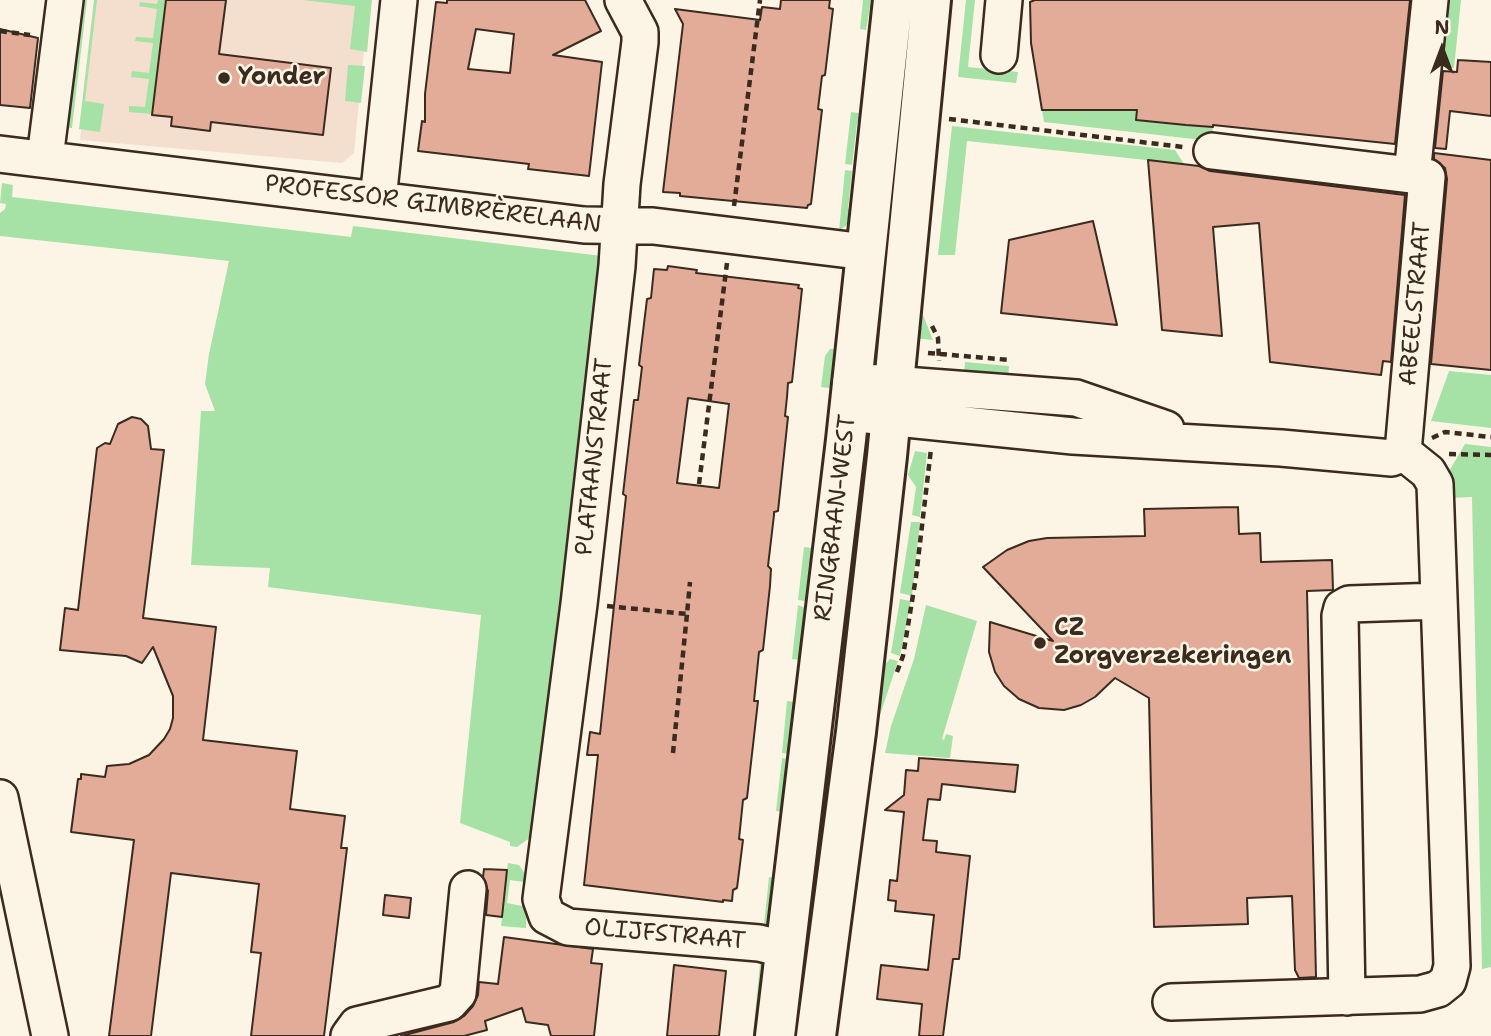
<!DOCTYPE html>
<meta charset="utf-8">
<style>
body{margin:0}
#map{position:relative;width:1491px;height:1036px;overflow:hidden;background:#fcf5e5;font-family:"Shantell Sans",sans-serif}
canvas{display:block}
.north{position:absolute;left:1407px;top:14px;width:70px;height:70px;-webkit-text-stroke:5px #fcf5e5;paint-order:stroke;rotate:0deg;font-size:19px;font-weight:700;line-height:28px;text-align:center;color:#3b2a1e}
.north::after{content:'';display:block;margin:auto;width:24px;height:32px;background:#3b2a1e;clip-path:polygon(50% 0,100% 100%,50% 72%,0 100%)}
</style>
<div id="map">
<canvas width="1491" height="1036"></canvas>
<div class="north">N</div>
</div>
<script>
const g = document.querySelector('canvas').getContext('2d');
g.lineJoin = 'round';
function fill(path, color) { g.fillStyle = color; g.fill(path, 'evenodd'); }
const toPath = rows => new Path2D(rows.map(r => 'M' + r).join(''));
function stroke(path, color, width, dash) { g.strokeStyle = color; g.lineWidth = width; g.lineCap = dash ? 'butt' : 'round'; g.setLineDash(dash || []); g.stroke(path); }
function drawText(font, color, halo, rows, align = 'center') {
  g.font = font + ' "Shantell Sans",sans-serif'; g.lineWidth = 5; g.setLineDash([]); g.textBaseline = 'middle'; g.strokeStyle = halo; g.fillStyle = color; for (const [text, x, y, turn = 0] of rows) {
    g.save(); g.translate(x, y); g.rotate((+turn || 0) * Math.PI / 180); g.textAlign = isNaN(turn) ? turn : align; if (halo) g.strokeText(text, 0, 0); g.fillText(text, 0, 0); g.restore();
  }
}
fill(toPath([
 [96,0,369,0,354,153,342,163,80,140]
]), '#f4dfce');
fill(toPath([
 [77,0,87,0,72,128,62,127],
 [94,0,97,0,85,101,104,104,100,132,79,129],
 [158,0,166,0,152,114,129,112,129,106,145,107,149,79,131,77,132,71,149,73,153,43,135,41,136,37,153,38,157,9,139,6,140,2,157,4],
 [302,0,372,0,367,52,350,49,355,6],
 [863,0,871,0,866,30,860,29],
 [966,0,975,0,968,67,1018,72,1016,83,958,77],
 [1446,0,1461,0,1454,68,1439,66],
 [348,65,365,66,361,103,345,101],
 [1042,110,1137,110,1136,120,1186,125,1188,119,1192,125,1213,127,1211,141,1044,122],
 [851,112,867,114,857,123,852,165,845,164],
 [952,126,1175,150,1184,164,967,141,955,255,938,255],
 [845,170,852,171,848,208,853,215,853,220,839,231],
 [2,183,13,185,12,197,351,237,353,226,610,257,600,268,534,824,544,828,517,847,510,846,510,842,460,823,481,615,268,587,270,568,191,565,201,411,215,411,205,384,209,354,229,261,0,236,0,213,5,209,6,204,0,203],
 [921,298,923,315,933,340,912,338],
 [830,349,841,349,837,389,821,387,825,356],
 [965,362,1009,366,1008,378,964,374],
 [1449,371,1491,375,1491,428,1431,421],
 [1465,444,1491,447,1491,967,1482,969,1472,497,1449,498,1448,473],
 [915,451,927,453,920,517,912,515,916,487,908,475],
 [911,522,920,522,912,596,900,593],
 [804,547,820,549,819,555,809,564,805,601,798,600],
 [900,599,911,601,900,656,891,653],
 [798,605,805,608,801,645,808,656,808,661,792,659],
 [926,605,977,621,942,739,944,740,946,734,953,736,950,758,885,753,891,726,914,659],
 [890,659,898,661,875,730,879,670],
 [787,701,804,703,793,715,789,754,782,753],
 [782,758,789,759,785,797,792,813,776,811],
 [508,863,519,865,529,880,530,883,510,880,507,903,527,907,526,928,501,926],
 [769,877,776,878,780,915,763,934],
 [761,953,765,954,757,1036,753,1036]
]), '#a6e1a6');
const building = toPath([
 [166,0,226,0,219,54,331,68,323,135,211,122,210,131,171,126,172,117,152,115,166,0],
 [447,0,585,0,601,31,553,55,602,62,589,176,528,169,529,164,418,151,422,121,425,122,425,94,436,2,447,3,447,0],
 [476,29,514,34,510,73,468,69,476,29],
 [781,0,830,0,829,8,833,9,825,75,822,76,818,109,822,110,811,204,808,205,807,208,680,196,680,193,663,192,683,24,675,9,760,20,762,7,780,9,781,0],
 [1035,0,1410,0,1395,144,1213,125,1213,127,1186,125,1136,120,1137,110,1042,110,1031,43,1030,2,1035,0],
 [0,29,38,38,30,108,0,105,0,29],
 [1458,60,1491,62,1491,116,1450,111,1446,149,1435,148,1443,71,1457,72,1458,60],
 [1434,153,1491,160,1491,370,1431,364,1447,179,1445,168,1434,159,1434,153],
 [1148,160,1199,166,1210,171,1405,195,1391,362,1383,361,1381,375,1270,362,1259,223,1213,227,1222,336,1162,330,1148,160],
 [1093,221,1117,325,1001,313,1009,240,1093,221],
 [668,266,697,270,696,273,799,285,798,288,802,289,792,382,788,383,787,397,785,416,788,417,778,511,774,512,774,515,768,566,771,569,770,586,763,650,759,652,754,701,758,701,747,798,743,800,739,839,743,840,737,888,733,890,732,901,723,900,723,902,584,885,598,755,587,755,590,732,600,734,626,496,623,494,634,400,638,400,642,367,639,365,647,299,651,298,654,269,667,270,668,266],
 [688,398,729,404,719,488,677,483,688,398],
 [132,417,141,419,148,426,151,449,164,450,143,618,216,627,203,740,297,751,290,809,345,816,341,848,347,848,324,1036,251,1036,261,953,251,952,259,884,171,873,151,1036,109,1036,134,840,71,832,78,779,81,779,81,774,105,777,107,766,129,764,149,755,164,739,170,729,173,718,173,696,153,647,142,663,126,656,60,650,65,608,78,610,97,448,105,443,110,444,118,424,132,417],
 [1238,507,1239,534,1260,533,1261,562,1332,560,1333,590,1307,591,1316,977,1299,978,1295,970,1292,896,1247,898,1248,924,1154,927,1149,698,1115,678,1095,697,1081,705,1064,710,1039,708,1019,699,1004,686,995,672,989,652,990,622,1053,641,983,567,1007,550,1029,541,1047,538,1145,536,1144,509,1238,507],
 [919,758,1018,765,1015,792,942,784,940,800,928,799,923,840,937,841,936,852,970,856,959,959,953,959,943,1036,919,1036,922,1004,877,999,881,965,928,970,934,915,895,911,896,901,888,900,890,880,897,881,904,812,885,810,904,795,906,770,918,771,919,758],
 [484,869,507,870,502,917,486,915,488,891,483,877,484,869],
 [385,895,411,898,409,918,383,915,385,895],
 [504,937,593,949,591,963,602,964,594,1036,551,1036,548,1025,526,1022,522,1008,485,1021,487,1030,464,1036,401,1036,454,1022,464,1016,473,1006,478,995,479,982,498,984,504,937],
 [674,965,726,971,719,1036,667,1036,674,965]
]);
fill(building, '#e3ac99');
stroke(building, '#3b2a1e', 2);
const minor = toPath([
 [623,0,640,32,640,42,622,184,617,266,579,604,541,899,547,916,568,927,759,943,784,949],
 [999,55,1004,0],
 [1212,151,1427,177,1403,452],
 [0,154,584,225,653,226,866,252],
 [45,158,65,0],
 [1412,175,1430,0],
 [378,200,399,0],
 [851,381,1076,398,1166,429],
 [848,413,1073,436,1281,448,1392,458,1403,452],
 [0,798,50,1036],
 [1347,997,1340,616,1342,608,1349,604,1439,601],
 [1171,1002,1420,994,1438,989,1448,981,1452,966,1435,484,1428,472,1403,452],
 [349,1036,357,1025,449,1003,458,993,468,889]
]);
const major = toPath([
 [775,1036,846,440,893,0],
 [816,1036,856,732,887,456,931,0]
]);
stroke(minor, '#3b2a1e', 40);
stroke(major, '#3b2a1e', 44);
stroke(toPath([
 [0,31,30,35],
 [949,119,1183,147],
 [734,206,760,0],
 [932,326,938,338,939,361],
 [928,353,1010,360],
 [1432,438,1445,432,1491,437],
 [1449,454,1491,455],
 [699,484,727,263],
 [607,606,687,614,690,582],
 [897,672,903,656,916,577,931,449],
 [673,753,687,614]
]), '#3b2a1e', 4.5, [7, 5]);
stroke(minor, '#fcf5e5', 35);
stroke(major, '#fcf5e5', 38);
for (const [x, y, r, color] of [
 [224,78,7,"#3b2a1e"],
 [1040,643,7,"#3b2a1e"]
]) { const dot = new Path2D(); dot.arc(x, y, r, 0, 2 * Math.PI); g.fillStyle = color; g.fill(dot); stroke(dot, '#fcf5e5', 2.5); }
drawText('bold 24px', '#3b2a1e', '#fcf5e5', [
 ["Yonder",238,78],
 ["CZ",1054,629],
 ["Zorgverzekeringen",1054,657]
], 'left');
drawText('24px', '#3b2a1e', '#fcf5e5', [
 ["PROFESSOR GIMBRÈRELAAN",433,205,7],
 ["ABEELSTRAAT",1416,304,-85],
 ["PLATAANSTRAAT",595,457,-84],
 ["RINGBAAN-WEST",836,518,-83],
 ["OLIJFSTRAAT",665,935,5]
]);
</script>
